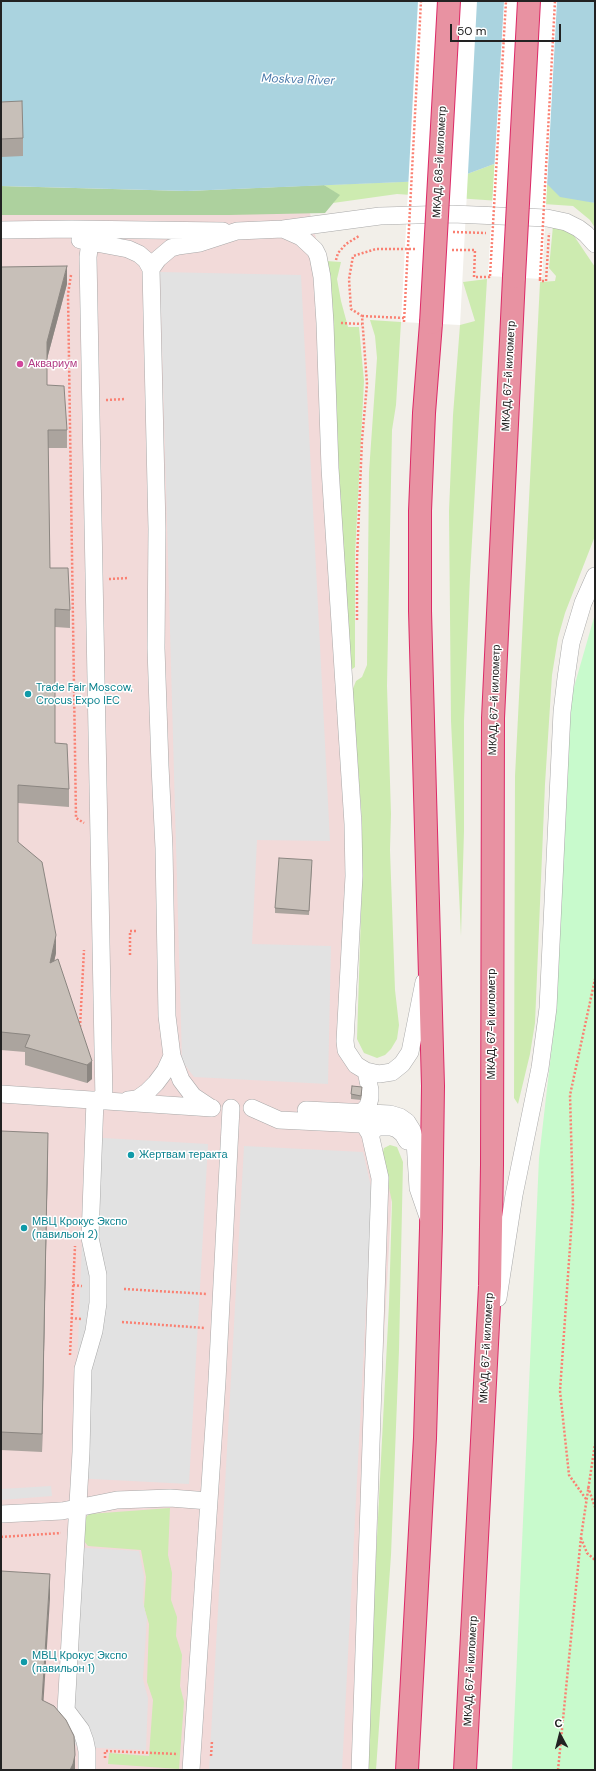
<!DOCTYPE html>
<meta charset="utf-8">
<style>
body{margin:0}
#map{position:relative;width:596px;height:1771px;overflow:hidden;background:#f2efe9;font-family:"DM Sans",sans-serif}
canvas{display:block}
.frame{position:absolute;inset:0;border:2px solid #222;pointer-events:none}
.north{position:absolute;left:540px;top:1715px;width:40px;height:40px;-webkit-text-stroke:3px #fff;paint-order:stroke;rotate:353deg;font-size:11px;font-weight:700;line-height:16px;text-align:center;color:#222}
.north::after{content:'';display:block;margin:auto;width:14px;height:18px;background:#222;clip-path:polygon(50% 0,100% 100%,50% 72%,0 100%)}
.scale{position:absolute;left:450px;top:24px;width:111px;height:18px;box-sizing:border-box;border:2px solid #222;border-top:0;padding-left:5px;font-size:12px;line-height:14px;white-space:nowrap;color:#222;-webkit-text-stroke:3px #fff;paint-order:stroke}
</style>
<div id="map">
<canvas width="596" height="1771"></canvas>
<div class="frame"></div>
<div class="north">С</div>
<div class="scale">50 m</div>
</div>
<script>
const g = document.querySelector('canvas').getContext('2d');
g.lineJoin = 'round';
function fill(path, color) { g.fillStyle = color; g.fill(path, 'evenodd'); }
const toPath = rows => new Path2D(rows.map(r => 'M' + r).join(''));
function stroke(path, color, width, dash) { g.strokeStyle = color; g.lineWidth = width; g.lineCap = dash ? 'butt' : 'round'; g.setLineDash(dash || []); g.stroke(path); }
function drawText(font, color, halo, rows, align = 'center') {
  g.font = font + ' "DM Sans",sans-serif'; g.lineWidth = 3; g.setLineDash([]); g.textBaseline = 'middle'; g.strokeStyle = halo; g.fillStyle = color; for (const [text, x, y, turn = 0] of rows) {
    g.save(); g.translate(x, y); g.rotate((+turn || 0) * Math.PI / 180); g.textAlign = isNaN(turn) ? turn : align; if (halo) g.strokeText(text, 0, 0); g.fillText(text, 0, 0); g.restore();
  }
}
fill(toPath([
 [1,199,308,205,341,343,354,1046,392,1192,360,1770,1,1770]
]), '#f2dad9');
fill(toPath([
 [524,161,587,201,595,203,595,228,590,220,573,206,397,194,333,203,339,195,324,185,451,180,494,164],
 [553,226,572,233,595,267,595,536,565,613,558,638,552,675,545,784,535,1023,530,1054,518,1104,514,1098,515,776,540,282,555,281,556,276,549,268],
 [326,261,341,262,337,279,341,301,348,327,359,327,364,381,355,555,355,667,351,670],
 [487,279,470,576,464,721,464,831,461,936,451,721,449,511,453,415,460,325,475,321,463,282],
 [370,320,401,322,396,405,392,430,387,686,391,814,390,850,395,990,399,1025,397,1039,391,1049,385,1055,377,1058,364,1053,357,1039,362,881,362,821,352,691,356,681,362,677,367,665,369,472,377,358,375,336],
 [390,1145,397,1147,403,1162,399,1350,391,1555,376,1770,365,1770,389,1304,392,1202,382,1155,384,1148],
 [170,1508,168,1555,172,1573,171,1600,177,1617,176,1636,182,1655,180,1686,184,1702,179,1769,108,1764,109,1753,149,1756,153,1700,147,1682,149,1624,144,1607,146,1577,141,1550,88,1546,80,1536,80,1523,89,1514]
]), '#cdebb0');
fill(toPath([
 [324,185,340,195,325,213,229,215,1,215,1,186,187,191]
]), '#add19e');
fill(toPath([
 [595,614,595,1770,512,1770,539,1158,556,1011,566,752,572,694]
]), '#c8facc');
fill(toPath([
 [160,272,301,275,330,841,257,840,252,944,331,946,328,1084,194,1077,182,1061],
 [86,1137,208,1144,189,1484,73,1478],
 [244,1146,363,1152,372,1191,342,1770,209,1770],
 [51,1486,52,1496,1,1500,1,1489],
 [70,1547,139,1551,144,1576,143,1602,147,1619,143,1679,148,1698,146,1750,77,1747,72,1738]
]), '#e2e2e2');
fill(toPath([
 [1,1,595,1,595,203,560,197,524,161,494,164,451,180,187,191,1,186]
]), '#aad3df');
fill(toPath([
 [418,1,477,1,460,325,401,322],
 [504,1,557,1,542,279,488,276]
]), '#fff');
const minor = toPath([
 [283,229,301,237,315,250,318,256,322,277,325,323,330,468,353,824,354,876,345,1041,346,1050,356,1065,366,1071,379,1074,392,1072,402,1064,410,1052,424,982],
 [1,230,72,229,223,231],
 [80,240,128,249,139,254,146,260,151,269],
 [90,242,88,257,104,1101],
 [1,1094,212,1108],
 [128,1100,137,1099,147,1092,156,1083,165,1071,172,1056],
 [211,1108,193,1096,181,1080,172,1056,167,1016,164,848,160,766,156,648,157,529,151,269,158,259,171,248,178,246,200,243,237,231,283,229,380,216,452,214,547,218,566,222,578,228,586,234,595,244],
 [252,1108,279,1120,361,1124,365,1126,370,1134,380,1178,360,1770],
 [306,1110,390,1114,400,1117,407,1122,412,1130,415,1141,418,1188,428,1217],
 [362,1112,368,1106,370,1098,370,1090,366,1071],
 [370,1134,377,1127,391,1127,397,1129,403,1134,407,1141],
 [498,1298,514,1195,540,1068,548,1008,562,712,566,678,571,643,583,603,595,576],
 [1,1514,62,1511,117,1500,170,1498,209,1501],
 [87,1770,87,1751,85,1741,81,1730,66,1710,81,1452,83,1369,94,1331,98,1303,98,1275,90,1238,95,1100],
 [191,1770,217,1381,231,1108]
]);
const highway = toPath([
 [407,1770,425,1438,431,1228,433,1086,420,611,420,511,424,413,431,323],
 [465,1770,490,1286,492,1165,493,718,514,277]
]);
stroke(minor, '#a9a9a9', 18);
stroke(highway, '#dc2a67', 24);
stroke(toPath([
 [453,232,486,233],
 [452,250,475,250,474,277,489,277,490,276],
 [336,260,338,253,346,244,359,236],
 [71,275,68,294,76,818,84,823],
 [540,279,540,281,546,281,549,233],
 [362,316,404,318],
 [341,323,362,324],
 [106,400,126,399],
 [109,579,129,578],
 [357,620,357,559,362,440,367,384,362,316,351,309,349,279,353,256,376,249,417,249],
 [130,955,130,931,137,931],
 [80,1027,84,950],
 [73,1285,82,1286],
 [124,1289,207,1294],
 [71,1318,81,1319],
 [122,1322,205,1328],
 [70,1355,75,1246],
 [588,1487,595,1507],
 [586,1499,569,1475,560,1391,573,1203,570,1095,595,979],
 [1,1537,61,1533],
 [581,1538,587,1553,595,1560],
 [211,1756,212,1741],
 [105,1758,105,1751,178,1754],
 [558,1770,581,1537,595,1444]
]), '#fa8072', 2.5, [2, 2]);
stroke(minor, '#fff', 17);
stroke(highway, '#e892a2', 22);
const highwayBridge = toPath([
 [514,277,529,1],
 [431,323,449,1]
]);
stroke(highwayBridge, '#dc2a67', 24, []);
stroke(toPath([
 [490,276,506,1],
 [540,279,555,1],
 [404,322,421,1]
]), '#fa8072', 2.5, [2, 2]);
stroke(highwayBridge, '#e892a2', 22);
fill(toPath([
 [1,102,23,138,23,156,1,157],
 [1,267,67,284,47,359,47,385,67,430,67,448,48,448,50,568,70,610,70,628,55,627,55,743,69,789,69,807,18,803,18,842,56,953,54,961,92,1079,87,1083,25,1065,25,1052,1,1050],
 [312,865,309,915,275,913,275,908],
 [362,1092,361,1100,351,1099,351,1094],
 [1,1131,48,1151,42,1452,1,1450]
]), '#aba49e');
fill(toPath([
 [67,266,67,284,47,359,47,342],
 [56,935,56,953,50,981,50,963],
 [92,1061,92,1079,87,1083,87,1065],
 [48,1133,48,1151,42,1452,42,1434],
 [50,1574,50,1599,42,1725,42,1700],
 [75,1755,75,1770,70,1770]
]), '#8b8681');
const building = toPath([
 [22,101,23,138,1,139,1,102,22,101],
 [67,266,47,342,47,385,64,386,67,430,48,430,50,568,68,568,70,610,55,609,55,743,67,744,69,789,18,785,18,842,42,862,56,935,50,963,58,959,92,1061,87,1065,25,1047,30,1035,1,1032,1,267,67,266],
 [279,858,312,860,309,911,275,908,279,858],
 [352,1086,362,1087,361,1096,351,1094,352,1086],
 [1,1131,48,1133,42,1434,1,1432,1,1131],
 [1,1571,50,1574,42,1700,54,1706,66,1720,74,1736,75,1755,73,1764,70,1770,1,1770,1,1571]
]);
fill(building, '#c7bfb8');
stroke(building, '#8b8681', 1);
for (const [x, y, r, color] of [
 [20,364,4,"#d1479c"],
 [28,694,4,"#0f9aa8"],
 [131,1155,4,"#0f9aa8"],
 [24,1228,4,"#0f9aa8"],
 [24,1662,4,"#0f9aa8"]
]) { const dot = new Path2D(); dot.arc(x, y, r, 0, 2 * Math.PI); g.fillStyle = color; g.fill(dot); stroke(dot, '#fff', 1.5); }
drawText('11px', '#222', '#fff', [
 ["МКАД, 68-й километр",440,162,-87],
 ["МКАД, 67-й километр",509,376,-87],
 ["МКАД, 67-й километр",495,700,-88],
 ["МКАД, 67-й километр",492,1024,-90],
 ["МКАД, 67-й километр",487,1348,-87],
 ["МКАД, 67-й километр",471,1671,-87]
]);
drawText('11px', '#b23c85', '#fff', [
 ["Аквариум",28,364]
], 'left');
drawText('11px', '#0d838f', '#fff', [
 ["Trade Fair Moscow,",36,688],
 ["Crocus Expo IEC",36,701],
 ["Жертвам теракта",139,1155],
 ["МВЦ Крокус Экспо",32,1222],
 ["(павильон 2)",32,1235],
 ["МВЦ Крокус Экспо",32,1656],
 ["(павильон 1)",32,1669]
], 'left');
drawText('italic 12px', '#4a7aab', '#fff', [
 ["Moskva River",298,80,2]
]);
</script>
